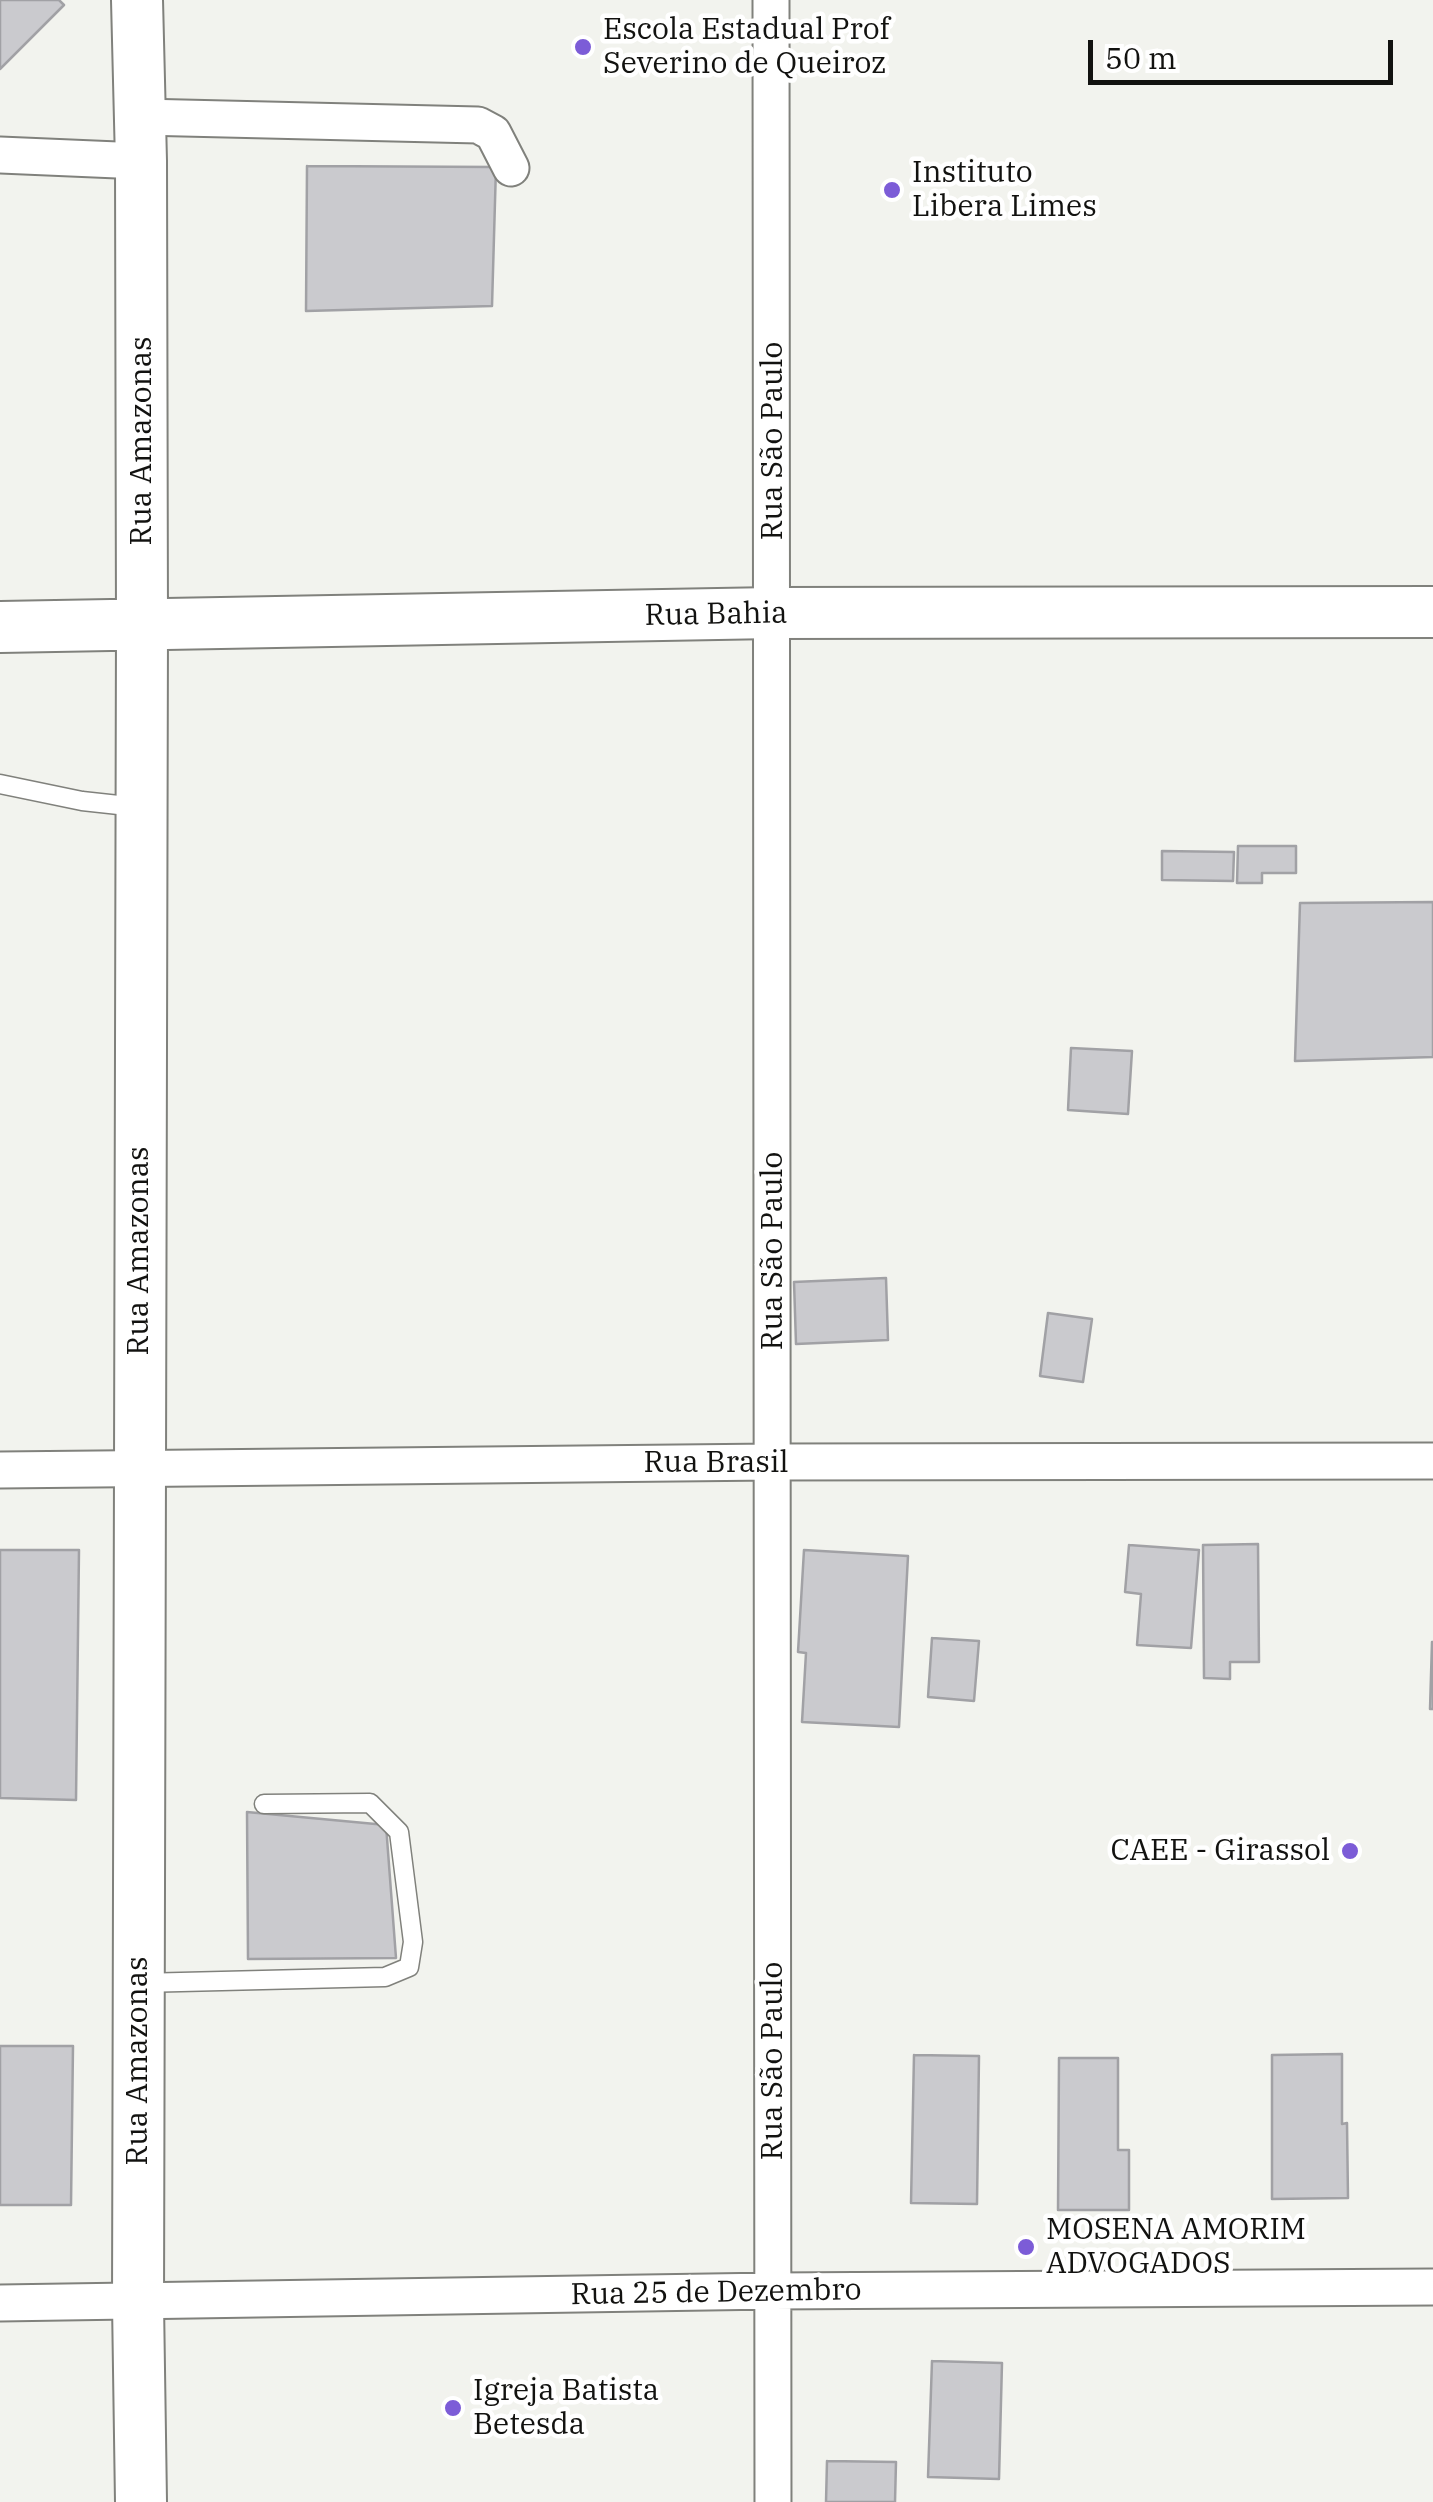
<!DOCTYPE html>
<meta charset="utf-8">
<style>
body{margin:0}
#map{position:relative;width:1433px;height:2502px;overflow:hidden;background:#f2f3ee;font-family:"IBM Plex Serif",serif}
canvas{display:block}
.scale{position:absolute;left:1088px;top:40px;width:305px;height:45px;box-sizing:border-box;border:5px solid #121210;border-top:0;padding-left:12px;font-size:30px;line-height:35px;white-space:nowrap;color:#121210;-webkit-text-stroke:8px #fff;paint-order:stroke}
</style>
<div id="map">
<canvas width="1433" height="2502"></canvas>
<div class="scale">50 m</div>
</div>
<script>
const g = document.querySelector('canvas').getContext('2d');
g.lineJoin = 'round';
function fill(path, color) { g.fillStyle = color; g.fill(path, 'evenodd'); }
const toPath = rows => new Path2D(rows.map(r => 'M' + r).join(''));
function stroke(path, color, width, dash) { g.strokeStyle = color; g.lineWidth = width; g.lineCap = dash ? 'butt' : 'round'; g.setLineDash(dash || []); g.stroke(path); }
function drawText(font, color, halo, rows, align = 'center') {
  g.font = font + ' "IBM Plex Serif",serif'; g.lineWidth = 9; g.setLineDash([]); g.textBaseline = 'middle'; g.strokeStyle = halo; g.fillStyle = color; for (const [text, x, y, turn = 0] of rows) {
    g.save(); g.translate(x, y); g.rotate((+turn || 0) * Math.PI / 180); g.textAlign = isNaN(turn) ? turn : align; if (halo) g.strokeText(text, 0, 0); g.fillText(text, 0, 0); g.restore();
  }
}
const building = toPath([
 [0,0,59,0,64,5,0,69,0,0],
 [307,166,496,167,492,306,306,311,307,166],
 [1238,846,1296,846,1296,873,1262,873,1262,883,1237,883,1238,846],
 [1162,851,1234,852,1233,881,1162,880,1162,851],
 [1433,902,1433,1057,1295,1061,1300,903,1433,902],
 [1071,1048,1132,1051,1128,1114,1068,1110,1071,1048],
 [886,1278,888,1340,796,1344,794,1282,886,1278],
 [1048,1313,1092,1319,1083,1382,1040,1376,1048,1313],
 [1258,1544,1259,1662,1230,1662,1230,1679,1204,1678,1203,1545,1258,1544],
 [1129,1545,1199,1550,1191,1648,1137,1645,1141,1594,1125,1592,1129,1545],
 [0,1550,79,1550,76,1800,0,1798,0,1550],
 [804,1550,908,1556,899,1727,802,1722,806,1653,798,1652,804,1550],
 [932,1638,979,1641,974,1701,928,1697,932,1638],
 [1432,1642,1433,1642,1433,1709,1430,1709,1432,1642],
 [247,1812,386,1825,396,1958,248,1959,247,1812],
 [0,2046,73,2046,71,2205,0,2205,0,2046],
 [1342,2054,1342,2124,1347,2123,1348,2198,1272,2199,1272,2055,1342,2054],
 [914,2055,979,2056,977,2204,911,2203,914,2055],
 [1059,2058,1118,2058,1118,2150,1129,2150,1129,2210,1058,2210,1059,2058],
 [932,2361,1002,2363,999,2479,928,2477,932,2361],
 [827,2461,896,2462,895,2502,826,2502,827,2461]
]);
fill(building, '#cacace');
stroke(building, '#a1a1a5', 2.5);
const lane = toPath([
 [0,784,82,801,137,807],
 [140,1983,385,1977,409,1967,413,1942,399,1832,370,1803,264,1804]
]);
const street = toPath([
 [771,0,773,2502],
 [141,117,478,125,493,133,511,168],
 [0,155,141,161],
 [0,1470,773,1462,1433,1461],
 [0,2303,773,2291,1433,2287]
]);
const secondary = toPath([
 [137,0,141,161,142,627,138,2303,141,2502],
 [0,627,773,613,1433,612]
]);
stroke(lane, '#80817c', 21);
stroke(street, '#80817c', 39);
stroke(secondary, '#80817c', 54);
stroke(lane, '#fff', 18);
stroke(street, '#fff', 35);
stroke(secondary, '#fff', 50);
for (const [x, y, r, color] of [
 [583,47,10,"#7c5cd7"],
 [892,190,10,"#7c5cd7"],
 [1350,1851,10,"#7c5cd7"],
 [1026,2247,10,"#7c5cd7"],
 [453,2408,10,"#7c5cd7"]
]) { const dot = new Path2D(); dot.arc(x, y, r, 0, 2 * Math.PI); g.fillStyle = color; g.fill(dot); stroke(dot, '#fff', 4); }
drawText('30px', '#121210', '#fff', [
 ["Escola Estadual Prof",603,30],
 ["Severino de Queiroz",603,64],
 ["Instituto",912,173],
 ["Libera Limes",912,207],
 ["CAEE - Girassol",1330,1851,"right"],
 ["MOSENA AMORIM",1046,2230],
 ["ADVOGADOS",1046,2264],
 ["Igreja Batista",473,2391],
 ["Betesda",473,2425]
], 'left');
drawText('30px', '#121210', '#fff', [
 ["Rua Amazonas",142,441,-90],
 ["Rua São Paulo",773,441,-90],
 ["Rua Bahia",716,615,-1],
 ["Rua Amazonas",139,1251,-90],
 ["Rua São Paulo",773,1251,-90],
 ["Rua Brasil",716,1463],
 ["Rua Amazonas",138,2061,-90],
 ["Rua São Paulo",773,2061,-90],
 ["Rua 25 de Dezembro",716,2293,-1]
]);
</script>
